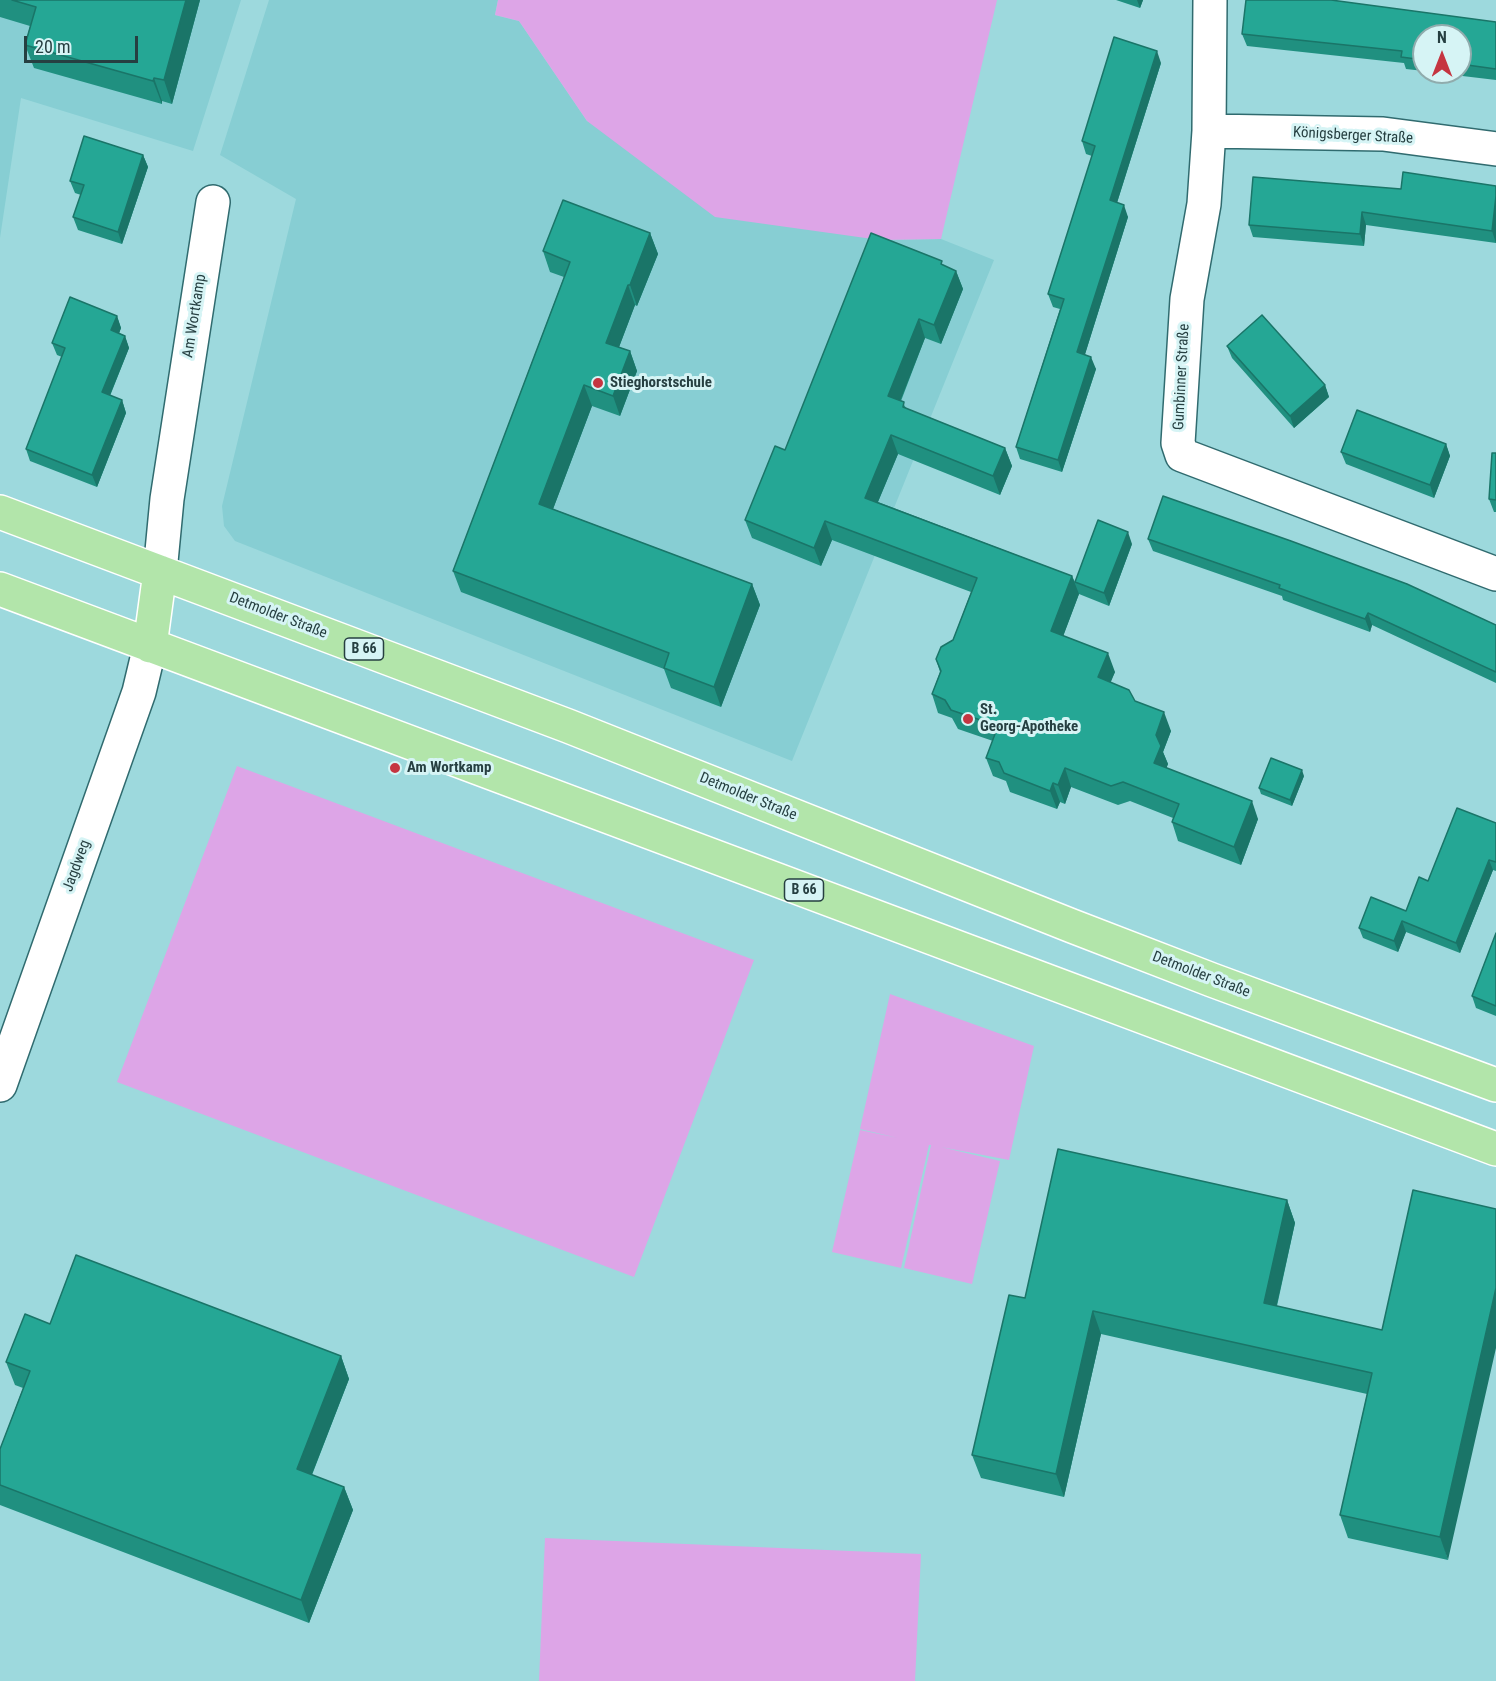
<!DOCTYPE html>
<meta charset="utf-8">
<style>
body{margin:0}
#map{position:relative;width:1496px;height:1681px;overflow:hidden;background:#9dd9dd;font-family:"Roboto Condensed",sans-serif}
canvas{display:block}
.north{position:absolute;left:1412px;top:24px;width:60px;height:60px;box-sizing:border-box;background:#d6f4f5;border:2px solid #90acad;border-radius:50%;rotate:0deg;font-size:16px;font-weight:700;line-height:24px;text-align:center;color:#263f41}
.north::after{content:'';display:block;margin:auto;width:21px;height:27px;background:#c53541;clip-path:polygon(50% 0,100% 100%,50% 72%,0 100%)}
.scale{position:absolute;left:24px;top:36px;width:114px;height:27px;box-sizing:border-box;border:3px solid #263f41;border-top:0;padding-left:8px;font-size:18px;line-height:21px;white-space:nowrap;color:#263f41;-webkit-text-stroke:4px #d6f4f5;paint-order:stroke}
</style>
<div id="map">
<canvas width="1496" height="1681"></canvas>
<div class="north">N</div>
<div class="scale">20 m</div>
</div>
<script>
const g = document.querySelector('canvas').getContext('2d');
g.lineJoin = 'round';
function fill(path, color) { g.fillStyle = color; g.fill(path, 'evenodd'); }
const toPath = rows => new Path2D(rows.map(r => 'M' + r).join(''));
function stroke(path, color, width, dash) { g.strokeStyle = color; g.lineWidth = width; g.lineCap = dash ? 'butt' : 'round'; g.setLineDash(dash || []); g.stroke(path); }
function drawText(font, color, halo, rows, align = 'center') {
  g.font = font + ' "Roboto Condensed",sans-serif'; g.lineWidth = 6; g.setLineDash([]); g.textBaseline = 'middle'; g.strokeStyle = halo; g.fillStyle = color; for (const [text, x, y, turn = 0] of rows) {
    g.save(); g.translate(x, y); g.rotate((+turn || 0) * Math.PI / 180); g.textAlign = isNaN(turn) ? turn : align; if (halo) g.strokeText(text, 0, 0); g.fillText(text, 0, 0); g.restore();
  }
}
fill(toPath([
 [0,0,241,0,193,151,21,98,0,238],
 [269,0,498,0,495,15,519,21,587,121,880,240,941,239,994,260,792,761,235,541,224,526,222,506,296,199,220,155]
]), '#87ced3');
fill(toPath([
 [498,0,997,0,941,239,880,240,715,217,587,121,519,21,495,15],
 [237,766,754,960,634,1277,117,1082],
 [890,994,1034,1046,1009,1160,941,1147,1000,1161,972,1284,904,1268,931,1145,929,1145,901,1268,832,1252,860,1130,898,1138,860,1129],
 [545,1538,921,1554,915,1681,539,1681]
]), '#dda5e7');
const minor = toPath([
 [1210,0,1209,131,1204,204,1187,299,1178,443,1182,455,1496,574],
 [1209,131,1383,134,1496,149],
 [160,572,167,499,213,202],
 [0,1085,139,692,150,646]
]);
const primary = toPath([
 [0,512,568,726,1072,926,1212,980,1496,1085],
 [0,589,1496,1149],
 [150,646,160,572]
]);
stroke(minor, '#306b6f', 36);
stroke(primary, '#fff', 36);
stroke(minor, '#fff', 33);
stroke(primary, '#b2e5aa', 33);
fill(toPath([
 [0,0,200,0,172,104,162,101,162,104,34,68,25,45,30,26,0,17],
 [1116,0,1143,0,1140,8],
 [1496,22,1496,80,1429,72,1460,72,1460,36,1424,36,1424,71,1406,69,1404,63,1247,46,1242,34],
 [1161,63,1117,203,1128,217,1085,354,1096,369,1062,472,1020,459,1016,447,1060,309,1053,307,1048,294,1092,156,1086,154,1082,141],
 [143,155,148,167,122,244,78,230,73,217,81,195,75,193,70,181],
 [1496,186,1496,243,1366,225,1364,246,1253,237,1249,225,1401,189],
 [650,233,658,254,637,306,635,305,619,347,630,351,637,371,620,416,592,406,553,509,752,584,760,605,721,707,671,688,664,669,461,592,453,571,564,277,550,272,543,251],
 [943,266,956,271,963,289,941,344,925,338,901,401,907,409,1005,448,1012,466,1000,495,898,454,878,502,1072,576,1075,582,1132,544,1109,606,1079,594,1063,636,1115,672,1110,682,1135,701,1171,731,1163,752,1168,764,1166,768,1258,819,1241,865,1178,841,1172,822,1173,818,1130,801,1118,805,1071,787,1065,804,1060,802,1057,809,1010,792,1006,781,993,776,986,758,993,741,958,729,952,718,938,713,932,694,940,672,936,659,953,640,971,592,832,540,821,566,752,538,745,520,785,450],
 [117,316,121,328,119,333,125,336,129,348,110,396,122,400,126,413,97,487,30,461,26,449,62,357,57,355,52,343],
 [1227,346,1325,385,1329,397,1294,428,1232,358],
 [1446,444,1450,456,1434,498,1346,464,1341,452],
 [1496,453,1496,512,1494,512,1489,499],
 [1148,539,1496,625,1496,683,1372,625,1370,632,1283,600,1282,596,1153,551],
 [1304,776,1292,806,1261,794,1259,788],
 [1496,823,1496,871,1493,870,1460,953,1406,932,1398,952,1363,938,1359,928,1406,911],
 [1496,933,1496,1016,1476,1008,1472,996],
 [1287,1200,1295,1223,1277,1306,1382,1330,1448,1560,1348,1538,1340,1515,1367,1394,1101,1334,1064,1497,981,1478,972,1455,1025,1298],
 [50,1324,341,1356,349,1379,312,1475,344,1487,353,1510,309,1623,0,1505,0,1449,23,1388,15,1385,6,1362]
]), '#209080');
fill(toPath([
 [186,0,200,0,172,104,164,80],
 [1137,0,1143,0,1140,8],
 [1157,51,1161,63,1114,212,1110,200],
 [154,78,162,101,162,104,153,81],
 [143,155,148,167,122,244,118,232],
 [1496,196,1496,243,1492,231],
 [1124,205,1128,217,1082,364,1077,352],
 [1362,212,1366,225,1364,246,1360,234],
 [650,233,658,254,637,306,630,285],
 [956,271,963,289,941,344,934,325],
 [628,285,635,305,613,363,606,343],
 [117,316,121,328,116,342,111,330],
 [919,319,925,338,895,414,888,396],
 [125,336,129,348,106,405,102,392],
 [630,351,637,371,620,416,613,396],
 [1091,357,1096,369,1062,472,1058,460],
 [584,385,592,406,547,525,539,504],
 [1325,385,1329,397,1294,428,1290,416],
 [122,400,126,413,97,487,92,475],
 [891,435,898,454,872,516,865,498],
 [1446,444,1450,456,1434,498,1430,485],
 [1005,448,1012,466,1000,495,993,476],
 [825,521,832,540,821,566,814,548],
 [1128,532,1132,544,1109,606,1104,593],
 [1072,576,1079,594,1058,650,1051,631],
 [752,584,760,605,721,707,714,687],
 [1368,613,1372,625,1370,632,1365,619],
 [1108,653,1115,672,1105,696,1098,677],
 [1164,712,1171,731,1163,752,1168,764,1161,782,1154,763,1156,735],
 [1065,768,1071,787,1065,804,1058,785],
 [1302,770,1304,776,1292,806,1290,800],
 [1053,783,1060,802,1057,809,1050,791],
 [1252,801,1258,819,1241,865,1234,847],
 [1489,860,1493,870,1460,953,1456,943],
 [1402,921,1406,932,1398,952,1394,941],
 [1287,1200,1295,1223,1272,1326,1264,1303],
 [1496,1288,1496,1348,1448,1560,1440,1537],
 [1093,1311,1101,1334,1064,1497,1056,1474],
 [341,1356,349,1379,305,1492,297,1469],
 [344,1487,353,1510,309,1623,301,1600]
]), '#1a7568');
const building = toPath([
 [12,0,186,0,164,80,154,78,153,81,25,45,36,7,12,0],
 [1246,0,1331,0,1496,22,1496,69,1460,64,1460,36,1424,36,1424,60,1401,57,1402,51,1242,34,1246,0],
 [1114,37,1157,51,1110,200,1124,205,1077,352,1091,357,1058,460,1016,447,1064,299,1048,294,1095,146,1082,141,1114,37],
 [84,136,143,155,118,232,73,217,84,185,70,181,84,136],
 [1403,172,1496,186,1496,196,1492,231,1362,212,1360,234,1249,225,1253,177,1401,189,1403,172],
 [563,200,650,233,630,285,628,285,606,343,630,351,613,396,584,385,539,504,752,584,714,687,664,668,669,653,453,571,570,262,543,251,563,200],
 [871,233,942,261,941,264,956,271,934,325,919,319,888,396,904,402,903,407,1005,448,993,476,891,435,865,498,1072,576,1051,631,1108,653,1098,677,1129,690,1135,701,1164,712,1156,735,1161,746,1154,763,1252,801,1234,847,1172,822,1179,804,1123,782,1111,786,1065,768,1058,785,1053,783,1050,791,1004,773,999,762,986,758,998,726,951,710,945,700,932,694,941,671,936,659,941,647,953,640,977,578,825,521,814,548,745,520,775,446,785,450,871,233],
 [70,297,117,316,111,330,125,336,102,392,122,400,92,475,26,449,65,348,52,343,70,297],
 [1262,315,1325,385,1290,416,1227,346,1262,315],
 [1357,410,1446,444,1430,485,1341,452,1357,410],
 [1492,453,1496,453,1496,500,1489,499,1492,453],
 [1163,496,1291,541,1407,584,1496,625,1496,672,1368,613,1365,619,1279,588,1280,585,1148,539,1163,496],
 [1098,520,1128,532,1104,593,1075,582,1098,520],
 [1271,758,1302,770,1290,800,1259,788,1271,758],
 [1457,808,1496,823,1496,862,1489,860,1456,943,1402,921,1394,941,1359,928,1371,897,1406,911,1419,877,1428,881,1457,808],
 [1496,933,1496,1006,1472,996,1496,933],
 [1058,1149,1287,1200,1264,1303,1382,1330,1413,1190,1496,1209,1496,1288,1440,1537,1340,1515,1372,1373,1093,1311,1056,1474,972,1455,1009,1295,1025,1298,1058,1149],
 [76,1255,341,1356,297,1469,344,1487,301,1600,0,1485,0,1449,30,1371,6,1362,25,1314,50,1324,76,1255]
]);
fill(building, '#25a795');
stroke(building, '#1a7568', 1.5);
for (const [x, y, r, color] of [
 [598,383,6,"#c53541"],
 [968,719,6,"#c53541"],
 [395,768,6,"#c53541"]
]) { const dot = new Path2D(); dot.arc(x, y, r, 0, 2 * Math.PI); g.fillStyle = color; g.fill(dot); stroke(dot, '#d6f4f5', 2); }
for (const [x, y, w] of [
 [364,649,39],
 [804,890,39]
]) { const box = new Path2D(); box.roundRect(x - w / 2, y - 11, w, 22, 4.5); g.fillStyle = '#d6f4f5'; g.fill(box); stroke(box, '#263f41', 1.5); }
drawText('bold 14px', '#263f41', null, [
 ["B 66",364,649],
 ["B 66",804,890]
]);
drawText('15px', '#263f41', '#d6f4f5', [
 ["Königsberger Straße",1353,136,3],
 ["Am Wortkamp",195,316,-81],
 ["Gumbinner Straße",1182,377,-87],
 ["Detmolder Straße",278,616,21],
 ["Detmolder Straße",748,797,22],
 ["Jagdweg",77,866,-70],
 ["Detmolder Straße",1201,975,21]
]);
drawText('bold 15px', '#263f41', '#d6f4f5', [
 ["Stieghorstschule",610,383],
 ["St.",980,710],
 ["Georg-Apotheke",980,727],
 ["Am Wortkamp",407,768]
], 'left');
</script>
